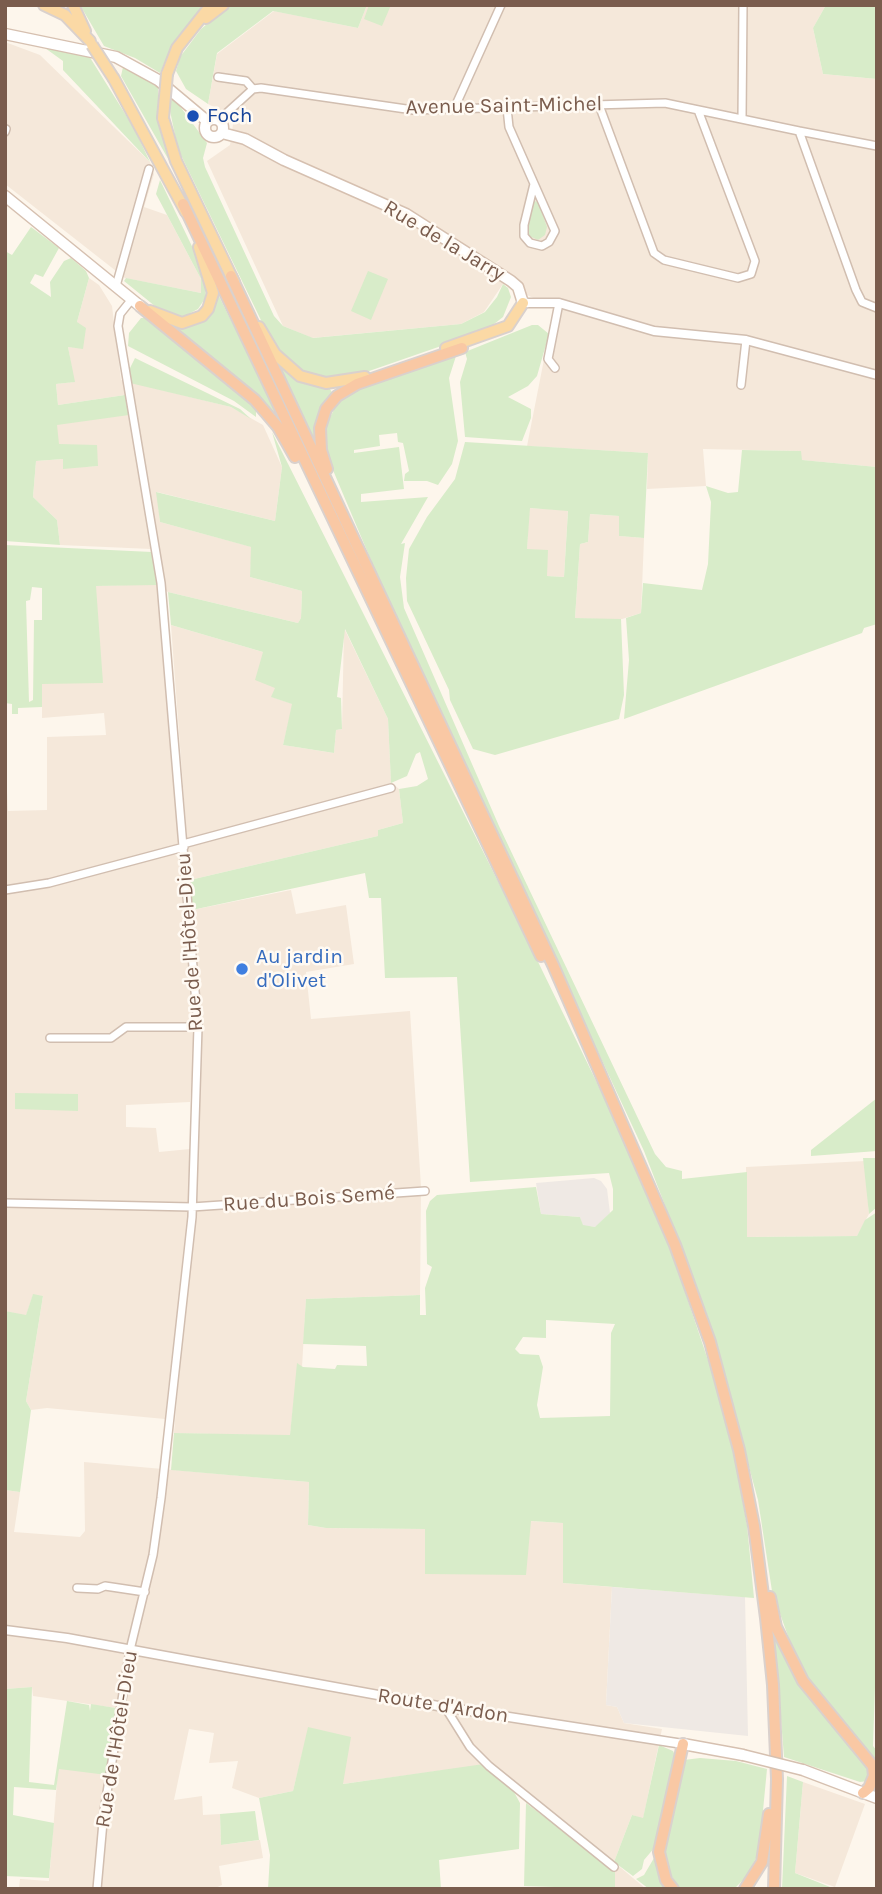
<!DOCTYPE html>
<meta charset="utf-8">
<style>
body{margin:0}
#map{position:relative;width:882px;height:1894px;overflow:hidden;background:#fdf6ec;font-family:Karla,sans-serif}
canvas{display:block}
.frame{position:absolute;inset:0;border:7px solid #7a5c4d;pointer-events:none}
</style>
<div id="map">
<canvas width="882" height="1894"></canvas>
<div class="frame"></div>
</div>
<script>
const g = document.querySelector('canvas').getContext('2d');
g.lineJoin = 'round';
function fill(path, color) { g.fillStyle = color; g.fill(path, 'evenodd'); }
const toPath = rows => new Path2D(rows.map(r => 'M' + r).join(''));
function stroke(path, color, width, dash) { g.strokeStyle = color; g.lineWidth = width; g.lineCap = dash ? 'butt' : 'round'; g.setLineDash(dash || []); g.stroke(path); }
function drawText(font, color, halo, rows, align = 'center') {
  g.font = font + ' Karla,sans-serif'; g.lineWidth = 5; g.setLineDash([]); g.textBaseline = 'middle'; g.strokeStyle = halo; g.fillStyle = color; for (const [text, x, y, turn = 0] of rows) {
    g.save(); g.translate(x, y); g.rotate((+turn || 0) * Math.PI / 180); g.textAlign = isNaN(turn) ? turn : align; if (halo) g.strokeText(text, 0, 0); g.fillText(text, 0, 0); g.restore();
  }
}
fill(toPath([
 [367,5,826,5,813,28,823,74,877,79,877,467,801,460,801,451,703,449,706,486,647,489,648,453,527,446,549,334,562,311,503,284,484,312,461,324,312,338,283,326,207,161,230,145,234,117,208,104,217,54,274,11,358,28],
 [5,42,40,55,150,162,154,174,144,207,167,215,201,279,201,293,125,278,5,184],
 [89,278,99,285,112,306,121,380,231,407,263,425,282,467,275,521,157,492,160,522,252,547,250,577,302,591,301,618,298,623,168,592,157,586,179,839,174,854,181,860,184,880,194,1054,190,1102,126,1105,126,1127,156,1128,159,1152,190,1149,189,1206,165,1419,47,1408,31,1410,26,1401,43,1296,33,1295,26,1316,5,1311,5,751,8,811,47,810,47,737,106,735,104,713,42,718,42,684,96,586,157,584,151,549,60,545,57,520,33,497,36,461,63,459,63,468,98,466,58,444,56,425,125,395,58,405,56,384,74,382,68,347,83,348,77,322],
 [529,508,568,510,564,577,547,576,527,549],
 [590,514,619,516,619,536,644,538,641,613,619,620,575,618,580,544,588,542],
 [171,625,263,652,276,688,272,697,293,704,283,745,334,753,336,730,342,729,344,628,388,719,391,782,399,789,403,823,378,830,378,836,190,880],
 [291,890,296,914,346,905,354,964,306,972,311,1019,410,1011,421,1187,420,1295,306,1299,302,1367,298,1364,290,1436,174,1433,198,1152,200,1027,192,910],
 [865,1161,869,1214,857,1236,747,1237,746,1167],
 [84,1462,309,1482,308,1525,326,1528,426,1529,425,1574,530,1521,563,1523,563,1583,612,1587,606,1705,617,1707,624,1723,662,1729,643,1819,632,1815,614,1862,646,1889,615,1889,614,1862,490,1764,342,1784,309,1727,293,1791,259,1798,232,1788,238,1761,209,1763,214,1733,189,1729,174,1800,202,1796,203,1815,220,1814,221,1845,260,1840,263,1858,219,1866,222,1885,213,1889,19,1889,20,1879,49,1881,58,1769,116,1708,33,1696,32,1687,5,1689,5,1490,20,1492,14,1532,80,1537,85,1531],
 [803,1782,865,1804,835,1887,795,1873]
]), '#f5e8da');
fill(toPath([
 [594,1178,601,1181,607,1189,610,1213,596,1227,583,1226,580,1217,541,1214,536,1183],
 [612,1587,745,1597,748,1736,624,1723,617,1707,606,1705]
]), '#efe9e4');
fill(toPath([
 [80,5,205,5,173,43,160,73,135,58,104,46],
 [230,5,367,5,358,28,273,11,217,53,208,104,186,89,176,71,180,57,201,29],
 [369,5,391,5,382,26,364,19],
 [826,5,877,5,877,79,823,74,813,28],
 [45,48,89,56,134,128,150,162,63,70,63,61],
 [123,67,158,87,160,129,171,164,121,76],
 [171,94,207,143,203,158,205,167,274,316,283,326,313,338,461,324,485,312,497,297,503,284,508,288,511,297,503,317,489,328,470,336,349,378,326,378,305,373,286,362,274,347,178,149,170,111],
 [160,180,202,267,205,281,206,297,198,309,181,318,161,311,124,281,126,278,201,293,201,279,156,194],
 [534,201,538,202,547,227,545,235,538,240,527,235,525,225],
 [31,227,59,248,43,277,35,274,30,283,51,297,50,282,64,261,71,258,86,271,89,278,77,322,86,328,83,349,68,347,75,382,56,384,58,405,125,395,129,415,57,425,59,444,97,445,98,466,63,469,63,459,36,461,33,497,57,520,60,545,5,541,5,251,12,255],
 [368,271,388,279,371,320,351,311],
 [218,294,267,393,280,425,260,397,166,323,189,326],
 [141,318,148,318,248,400,256,410,256,417,234,401,128,346,129,333],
 [532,325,538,325,549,334,537,376,528,386,508,397,531,409,531,418,522,441,465,437,460,382,467,359,465,352],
 [449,354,456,356,449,378,458,441,452,464,438,485,427,481,404,481,405,474,409,471,403,443,398,442,397,433,379,435,380,446,354,450,354,453,399,447,404,489,361,494,361,502,428,497,401,544,405,543,400,577,404,608,499,826,655,1154,666,1167,682,1171,682,1179,747,1172,747,1237,857,1236,865,1220,877,1212,877,1628,873,1746,877,1751,876,1762,814,1689,789,1639,772,1591,758,1500,708,1317,644,1151,384,591,327,456,326,425,338,402,354,392],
 [135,358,240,409,251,419,231,407,130,383,128,372],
 [276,362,291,374,328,386,333,394,316,443,312,443],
 [272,432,522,929,600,1089,668,1241,712,1372,733,1450,747,1525,754,1598,563,1583,563,1523,531,1521,526,1575,425,1574,425,1529,326,1528,308,1525,309,1482,171,1470,174,1433,290,1435,297,1363,303,1367,335,1369,337,1365,367,1366,366,1346,303,1344,306,1299,420,1295,420,1315,426,1315,425,1288,432,1267,427,1264,426,1211,430,1201,437,1195,536,1187,541,1214,580,1217,583,1225,595,1227,613,1210,613,1189,609,1173,470,1182,457,977,385,978,381,898,369,898,365,873,192,910,190,880,378,836,378,830,403,823,399,789,417,786,428,779,420,752,416,754,407,776,391,783,388,719,345,629,337,697,341,698,342,729,336,730,334,753,283,745,292,704,271,697,275,688,255,680,263,652,171,625,168,592,298,623,301,618,302,591,250,577,251,547,160,522,156,492,275,521,282,467],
 [546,1320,615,1324,611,1333,610,1416,540,1418,537,1405,543,1367,539,1355,520,1354,515,1349,523,1337,546,1338],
 [465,442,648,453,644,538,619,536,619,516,590,514,588,542,580,544,575,618,621,619,624,695,619,719,495,755,473,749,450,700,449,690,407,601,406,578,409,549,427,517,455,479],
 [530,508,568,511,564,577,547,576,548,550,527,549],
 [742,450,801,451,802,460,877,467,877,624,864,628,862,633,624,719,629,660,626,618,641,613,643,583,702,590,708,564,711,502,706,486,728,493,738,492],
 [5,545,152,552,157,585,96,586,103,683,42,684,42,707,18,708,18,714,12,714,12,704,5,703],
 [32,587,42,588,42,620,34,620,33,700,29,702,26,601,30,600],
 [15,1093,78,1094,78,1111,15,1109],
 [877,1098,877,1151,811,1156,811,1150],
 [863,1158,877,1158,877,1207,869,1214],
 [33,1294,43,1296,26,1401,31,1410,20,1492,5,1490,5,1311,26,1315],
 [774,1631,869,1769,868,1781,860,1782,784,1757],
 [32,1687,29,1782,54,1785,67,1701,89,1705,90,1711,91,1704,116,1708,107,1775,59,1769,56,1790,14,1787,13,1815,54,1823,49,1878,5,1876,5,1689],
 [308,1727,351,1737,343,1784,484,1764,514,1792,520,1803,519,1849,439,1860,441,1889,268,1889,270,1855,259,1798,293,1791],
 [659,1745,673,1751,676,1757,655,1847,644,1860,642,1869,633,1876,614,1862,632,1815,643,1818],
 [700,1758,736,1761,767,1769,759,1852,747,1876,734,1889,680,1889,667,1869,664,1847,684,1760],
 [787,1776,803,1782,795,1873,835,1889,782,1889],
 [526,1803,615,1870,615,1889,524,1886],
 [255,1811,259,1840,221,1845,220,1814],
 [654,1858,660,1878,667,1889,649,1889,636,1879,644,1875]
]), '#d8ecc9');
const minor = toPath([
 [218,77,246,81,253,89],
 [599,105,654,253,664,260,738,278,751,274,755,261,698,110],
 [507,108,509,127,555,231,549,242,542,246,530,243,524,236,524,225,534,184],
 [454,109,501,5],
 [742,119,743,5],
 [219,120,253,89,261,88,413,110,665,103,799,131],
 [5,132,6,129],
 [877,146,799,131,856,290,862,302,877,308],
 [116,286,149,169],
 [555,368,548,359,559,303],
 [741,385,746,340],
 [183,844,391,788],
 [5,890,49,883,184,847],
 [50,1038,111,1038,126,1027,198,1027],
 [5,1203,192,1207,425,1191],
 [77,1588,98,1589,105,1586,145,1592],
 [445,1707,470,1747,489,1766,614,1867],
 [97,1889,104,1811,130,1650,153,1555,161,1498,192,1217,198,1027,161,583,118,326,120,314,132,299]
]);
const tertiary = toPath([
 [523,303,559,303,654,331,746,340,877,375],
 [5,1630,67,1638,438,1706,683,1744]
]);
const secondary = toPath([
 [5,34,116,57,158,80,207,121],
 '205 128a9 9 0 1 1 18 0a9 9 0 1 1-18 0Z',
 [222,133,245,139,284,160,406,214,511,281,518,287,523,303],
 [5,196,140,306],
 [683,1744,743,1755],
 [803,1770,877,1798]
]);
const primary = toPath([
 [44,5,65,15,90,41],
 [73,5,85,31],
 [206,18,223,5],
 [167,74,177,48,211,5],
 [114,79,186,212],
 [163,118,176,161,234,282],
 [150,311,182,323,202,316,208,309,213,293,199,247],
 [259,327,275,354,300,376,326,383,365,377],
 [446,348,508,326,523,303]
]);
const trunk = toPath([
 [183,204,541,956],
 [231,276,553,965,675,1245,710,1342,739,1450,754,1526,766,1618,773,1685,777,1779,774,1889],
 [140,306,255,400,278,427,295,457],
 [327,469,321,450,320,428,326,409,337,396,357,384,462,348],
 [770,1597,776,1627,803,1681,877,1771],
 [863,1793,869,1788,874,1776,873,1766],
 [673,1889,666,1880,659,1852,683,1744],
 [745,1889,762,1862,769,1814]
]);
stroke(minor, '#d1beb0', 10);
stroke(tertiary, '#d1beb0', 11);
stroke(secondary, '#d6c0b0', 13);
stroke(primary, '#dad1cd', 14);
stroke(trunk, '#dad1cd', 14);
stroke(minor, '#fff', 7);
stroke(tertiary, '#fff', 8);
stroke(secondary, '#fff', 10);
stroke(primary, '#fbd9a5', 10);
stroke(trunk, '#f9c8a4', 10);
const secondaryBridge = toPath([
 [743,1755,803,1770]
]);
const primaryBridge = toPath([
 [92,45,114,79],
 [163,118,167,74]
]);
stroke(secondaryBridge, '#d6c0b0', 13, []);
stroke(primaryBridge, '#dad1cd', 14, []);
stroke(secondaryBridge, '#fff', 10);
stroke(primaryBridge, '#fbd9a5', 10);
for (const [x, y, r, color] of [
 [193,116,7,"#1a4fb4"],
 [242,969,7,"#3f7fe0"]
]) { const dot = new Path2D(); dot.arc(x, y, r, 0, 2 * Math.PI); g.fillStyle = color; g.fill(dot); stroke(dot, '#fffaf3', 2.5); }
drawText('21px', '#7a5c4d', '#fffaf3', [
 ["Avenue Saint-Michel",504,106,-1],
 ["Rue de la Jarry",444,241,31],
 ["Rue de l'Hôtel-Dieu",190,942,-94],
 ["Rue du Bois Semé",309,1199,-4],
 ["Route d'Ardon",443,1706,9],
 ["Rue de l'Hôtel-Dieu",117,1739,-81]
]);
drawText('21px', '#164399', '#fffaf3', [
 ["Foch",207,116]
], 'left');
drawText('21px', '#366cbe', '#fffaf3', [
 ["Au jardin",256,957],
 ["d'Olivet",256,981]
], 'left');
</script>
